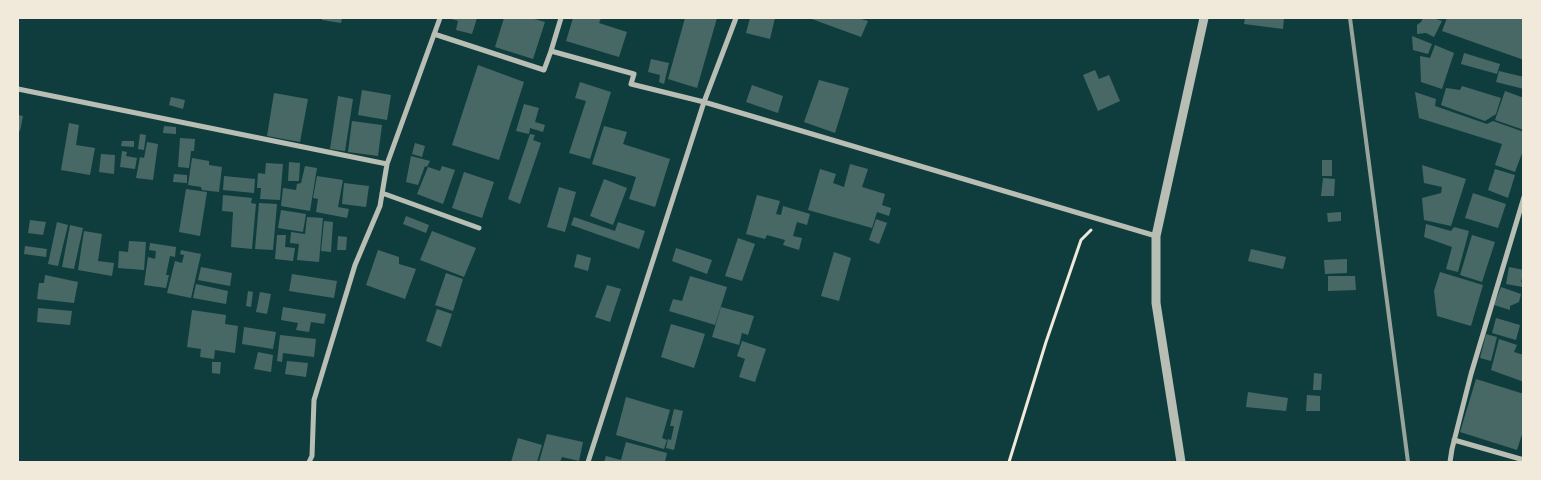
<!DOCTYPE html>
<style>
body{margin:0}
#map{position:relative;width:1541px;height:480px;overflow:hidden;background:#0f3d3e;font-family:Bitter,serif}
canvas{display:block}
.frame{position:absolute;inset:0;border:19px solid #f1e9da;pointer-events:none}
</style>
<div id="map">
<canvas width="1541" height="480"></canvas>
<div class="frame"></div>
</div>
<script>
const g = document.querySelector('canvas').getContext('2d');
g.lineJoin = 'round';
function fill(path, color) { g.fillStyle = color; g.fill(path, 'evenodd'); }
const toPath = rows => new Path2D(rows.map(r => 'M' + r).join(''));
function stroke(path, color, width, dash) { g.strokeStyle = color; g.lineWidth = width; g.lineCap = dash ? 'butt' : 'round'; g.setLineDash(dash || []); g.stroke(path); }
fill(toPath([
 [322,18,342,18,341,23,322,20],
 [448,18,477,18,472,34,456,30,458,21],
 [504,18,531,18,545,22,533,59,495,47],
 [573,18,601,18,599,23,627,32,619,57,566,41],
 [685,18,717,18,697,88,668,79],
 [750,18,775,18,770,39,746,33],
 [809,18,858,18,868,21,861,37],
 [1245,18,1284,18,1283,29,1244,24],
 [1423,18,1433,18,1442,21,1434,37,1426,33,1417,34,1417,25,1421,22],
 [1447,18,1524,18,1524,60,1442,31],
 [1412,36,1432,44,1428,54,1413,50],
 [1435,45,1454,53,1442,89,1421,82,1420,56,1430,58],
 [1464,53,1500,64,1497,74,1461,64],
 [651,59,669,63,664,84,659,82,660,75,648,72],
 [478,65,524,82,499,160,452,145],
 [1095,70,1099,79,1109,75,1120,101,1098,111,1083,75],
 [1499,71,1524,77,1524,89,1496,82],
 [819,80,849,88,835,133,804,122],
 [580,82,611,92,590,159,569,153,586,101,575,98],
 [752,85,783,96,778,113,746,102],
 [1462,86,1501,98,1496,114,1485,121,1441,105,1446,88,1460,90],
 [362,90,391,95,387,120,358,115],
 [1505,91,1524,98,1524,130,1495,120],
 [1415,92,1436,99,1435,106,1487,124,1493,121,1524,132,1524,148,1515,172,1495,165,1502,144,1419,118],
 [274,93,308,99,300,142,267,136],
 [338,96,353,99,345,151,330,149],
 [171,97,185,100,183,109,169,105],
 [524,104,539,108,535,122,545,125,543,132,530,128,529,134,516,131],
 [18,115,23,116,20,131,18,130],
 [352,121,382,125,378,156,348,152],
 [69,123,79,125,76,145,95,148,90,175,61,170],
 [164,126,176,127,176,134,163,133],
 [604,126,627,132,623,144,670,159,655,207,629,199,636,177,592,164],
 [140,134,146,135,144,150,138,149],
 [530,134,535,135,533,140,541,143,520,204,508,199],
 [180,138,195,139,194,151,191,151,189,168,178,167],
 [122,141,134,141,134,147,121,146],
 [147,142,158,144,153,180,136,178,140,157,144,158],
 [415,143,425,146,422,157,412,154],
 [122,151,127,152,126,156,137,158,135,169,120,167],
 [101,154,115,155,114,174,99,172],
 [411,156,430,161,427,167,425,166,418,185,406,182],
 [192,158,209,161,209,165,222,167,219,192,202,190,201,187,188,185],
 [1322,160,1332,160,1332,176,1322,176],
 [289,162,300,163,299,181,288,181],
 [266,163,283,164,280,200,260,199,261,188,257,188,258,173,265,174],
 [850,164,868,169,862,187,885,194,882,205,891,208,889,216,877,212,872,228,808,210,820,169,836,174,833,183,844,187],
 [1422,165,1466,179,1451,226,1424,220,1422,198,1441,193,1442,187,1424,183],
 [305,166,317,168,310,211,281,206,283,188,296,190,297,184,301,183],
 [442,166,455,170,443,204,417,194,428,167,440,171],
 [1495,169,1515,175,1508,198,1488,190],
 [464,172,494,182,482,218,452,208],
 [174,174,187,175,187,183,173,182],
 [224,176,255,179,254,193,223,190],
 [317,176,343,180,338,207,349,209,347,218,316,212,318,199,313,198],
 [1323,178,1335,179,1334,196,1321,196],
 [604,179,627,188,613,225,590,216],
 [344,183,369,186,366,207,342,204],
 [559,187,576,192,565,232,547,227],
 [186,189,207,192,200,236,179,232],
 [1473,193,1506,204,1498,228,1465,218],
 [223,195,252,198,251,203,256,204,252,249,231,247,233,212,222,211],
 [757,195,780,201,776,214,781,215,783,206,810,214,807,225,797,222,793,236,802,238,799,250,783,245,785,240,767,235,765,239,746,234],
 [259,203,277,204,273,250,255,249],
 [281,210,306,214,303,232,278,228],
 [1341,212,1341,221,1328,222,1327,213],
 [406,216,429,225,426,233,403,224],
 [307,217,323,218,319,262,297,260,299,244,290,243,291,232,305,234],
 [574,217,615,231,618,222,645,231,639,249,571,225],
 [876,219,887,223,879,244,869,240],
 [30,220,46,222,43,235,28,233],
 [324,221,333,222,331,252,321,251],
 [57,222,68,225,58,266,48,264],
 [1426,224,1451,231,1454,227,1469,231,1458,272,1446,269,1452,247,1424,237],
 [70,225,83,228,74,269,62,267],
 [84,231,102,234,98,261,114,263,112,276,78,270],
 [432,231,476,248,464,277,420,260],
 [277,235,286,235,285,247,295,248,293,261,275,259],
 [1472,235,1495,242,1482,282,1460,275],
 [338,236,347,237,346,250,337,250],
 [738,238,755,244,742,281,725,276],
 [129,241,146,242,144,270,118,268,119,251,128,252],
 [150,243,176,247,175,257,170,256,166,275,169,275,166,288,144,285,148,257,155,259,156,251,149,250],
 [25,246,47,249,46,257,24,254],
 [676,248,712,260,707,274,672,261],
 [1251,249,1286,257,1283,269,1248,261],
 [181,250,201,254,191,298,167,293,175,261,182,263,184,255,180,254],
 [378,250,399,257,399,264,416,269,405,299,366,285],
 [834,252,851,258,839,301,821,296],
 [577,254,591,258,588,271,574,267],
 [1347,259,1347,273,1325,274,1324,260],
 [201,267,232,273,230,286,198,280],
 [1509,267,1524,270,1521,282,1524,283,1523,287,1506,284],
 [1440,272,1483,285,1471,326,1437,316,1434,291],
 [446,273,463,279,453,311,435,305],
 [292,274,337,281,334,298,289,291],
 [45,275,78,282,74,303,37,299,39,283,44,283],
 [690,276,727,287,715,325,669,311,673,299,682,301],
 [1328,276,1355,276,1356,290,1328,291],
 [196,284,228,291,226,304,193,298],
 [607,285,621,289,610,322,595,317],
 [1501,287,1521,294,1519,302,1510,306,1510,310,1494,305],
 [248,291,253,292,251,307,246,306],
 [260,292,271,294,267,314,256,312],
 [283,307,326,314,324,324,311,322,309,332,296,330,298,323,281,320],
 [721,307,754,316,748,335,742,333,739,345,712,337],
 [38,308,72,311,70,325,37,322],
 [437,309,452,314,441,347,426,341],
 [192,310,226,315,225,324,238,326,235,353,215,350,214,359,200,357,201,349,187,347],
 [1496,318,1520,325,1516,340,1492,333],
 [671,324,705,334,694,368,661,357],
 [244,327,276,332,273,349,242,344],
 [1486,334,1497,337,1491,361,1480,358],
 [280,335,316,339,314,357,283,353,282,362,277,361],
 [1499,339,1517,345,1514,352,1524,355,1524,382,1491,370],
 [742,341,766,349,755,382,739,377,745,359,737,356],
 [258,352,273,355,271,372,254,369],
 [287,361,308,363,306,377,285,374],
 [212,362,221,362,220,374,212,373],
 [1314,373,1322,374,1321,390,1313,390],
 [1476,379,1524,394,1524,428,1517,450,1460,432],
 [1248,392,1288,398,1286,411,1246,407],
 [1307,395,1320,396,1320,411,1306,411],
 [626,397,670,410,662,438,667,440,664,449,616,435],
 [674,409,683,411,674,450,666,448,668,439,671,440,674,426,670,426],
 [547,434,583,442,579,461,562,457,560,462,539,462],
 [518,438,542,445,537,462,511,462],
 [626,442,667,453,665,462,604,462,606,456,621,460]
]), '#486865');
stroke(toPath([
 [1009,462,1046,342,1081,240,1091,230]
]), '#f1e9da', 3);
stroke(toPath([
 [434,34,544,70,551,51,634,74,631,84,704,102,1156,236],
 [551,51,561,18],
 [18,89,387,164],
 [382,193,479,228],
 [1454,440,1524,460],
 [309,462,312,456,314,400,355,265,380,206,387,164,440,18],
 [588,462,704,102,736,18],
 [1450,462,1452,449,1471,374,1524,197]
]), '#b8beb3', 5);
stroke(toPath([
 [1181,462,1156,303,1156,236,1204,18]
]), '#b8beb3', 9);
stroke(toPath([
 [1350,18,1408,462]
]), '#97a49c', 4);
</script>
